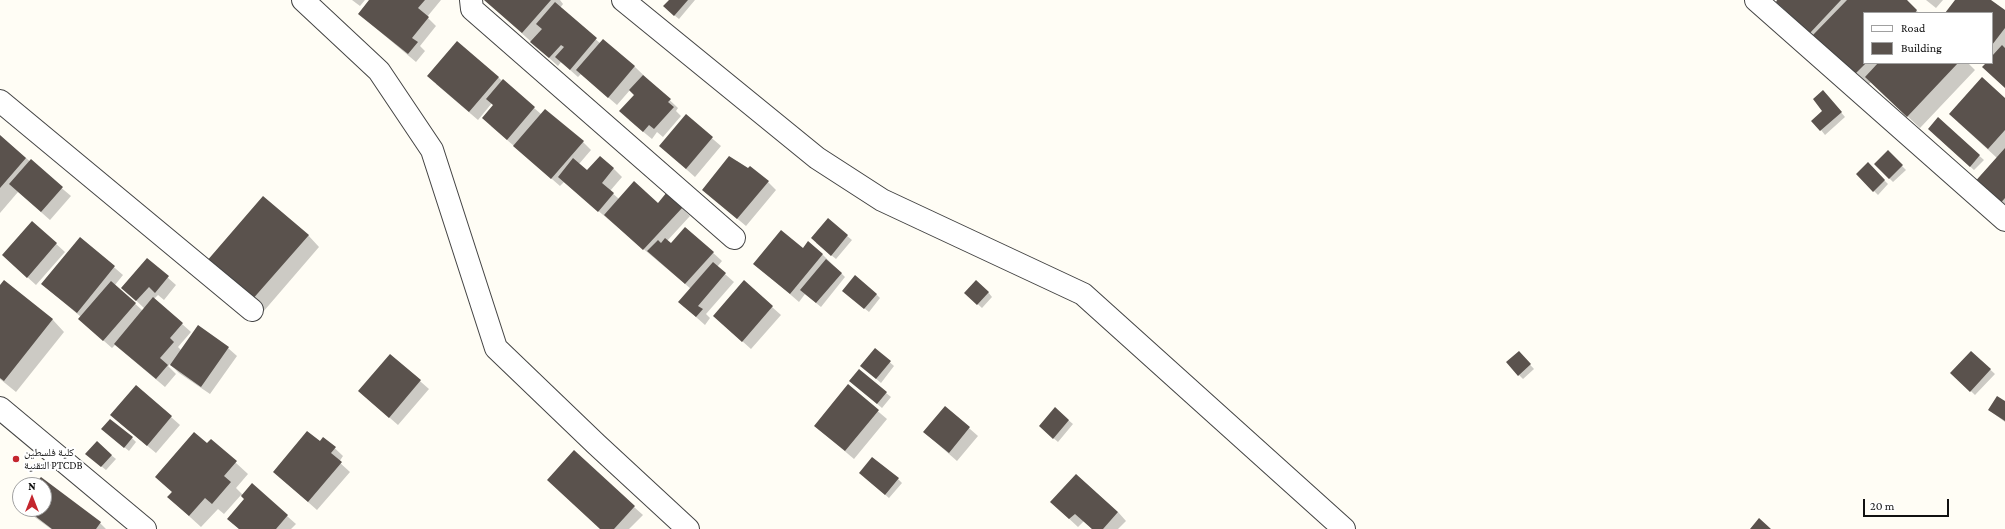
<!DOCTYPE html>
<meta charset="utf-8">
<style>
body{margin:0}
#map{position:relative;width:2005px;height:529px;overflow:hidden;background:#fffdf5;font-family:"Crimson Pro",serif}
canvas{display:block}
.legend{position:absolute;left:1863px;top:12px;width:130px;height:52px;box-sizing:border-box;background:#fff;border:1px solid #a0a0a0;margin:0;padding:5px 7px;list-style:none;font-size:12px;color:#111}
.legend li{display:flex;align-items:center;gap:8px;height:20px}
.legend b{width:20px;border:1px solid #a0a0a0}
.north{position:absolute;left:12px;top:477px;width:40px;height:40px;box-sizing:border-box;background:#fff;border:1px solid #a0a0a0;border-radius:50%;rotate:0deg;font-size:11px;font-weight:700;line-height:16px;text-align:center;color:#111}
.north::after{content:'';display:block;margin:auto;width:14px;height:18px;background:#c4262e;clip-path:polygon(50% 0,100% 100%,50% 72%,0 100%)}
.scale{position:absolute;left:1863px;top:499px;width:86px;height:18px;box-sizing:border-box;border:2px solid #111;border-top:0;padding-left:5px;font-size:12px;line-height:14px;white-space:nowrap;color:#111;-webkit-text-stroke:3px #fff;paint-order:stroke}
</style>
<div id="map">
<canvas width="2005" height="529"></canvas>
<ul class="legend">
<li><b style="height:5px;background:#fff"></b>Road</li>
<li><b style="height:11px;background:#5a524d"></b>Building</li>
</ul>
<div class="north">N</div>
<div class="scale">20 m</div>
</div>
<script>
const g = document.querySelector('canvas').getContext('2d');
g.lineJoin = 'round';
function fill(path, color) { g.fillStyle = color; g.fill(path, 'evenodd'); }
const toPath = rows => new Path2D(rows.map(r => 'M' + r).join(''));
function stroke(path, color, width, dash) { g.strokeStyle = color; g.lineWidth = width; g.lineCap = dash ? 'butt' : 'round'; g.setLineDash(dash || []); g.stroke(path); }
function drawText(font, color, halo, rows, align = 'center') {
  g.font = font + ' "Crimson Pro","Noto Naskh Arabic",serif'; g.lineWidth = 4; g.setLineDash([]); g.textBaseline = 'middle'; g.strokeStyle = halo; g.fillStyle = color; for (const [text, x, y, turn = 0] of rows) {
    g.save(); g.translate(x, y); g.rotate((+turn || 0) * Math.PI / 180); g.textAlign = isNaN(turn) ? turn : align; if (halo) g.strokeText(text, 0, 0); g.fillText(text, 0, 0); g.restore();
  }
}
fill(toPath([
 [352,0,365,0,360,6],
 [370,0,441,0,427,17,436,26,420,46,425,51,416,62,359,14],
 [485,0,560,0,563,4,560,8,601,44,603,40,635,67,678,108,676,111,681,116,663,137,657,132,652,139,629,120,635,95,630,90,617,105,581,74,578,77,561,62,558,66],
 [670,0,695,0,679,19,669,11],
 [1779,0,1905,0,1919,13,1864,13,1864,63,1968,63,1975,70,1920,128,1871,82,1867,86,1789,13],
 [1926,0,1943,0,1936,8],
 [1956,0,1990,0,2005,12,2005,87,1987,63,1992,63,1992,13,1946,13],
 [457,42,541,114,583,142,591,150,579,164,587,172,600,157,614,169,622,177,610,191,619,199,682,208,690,216,667,241,671,245,686,228,722,261,717,267,734,282,706,314,710,318,705,325,679,302,691,289,564,182,560,186,491,126,494,105,492,103,478,120,436,84],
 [1827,96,1845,117,1825,135,1821,130],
 [2005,99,2005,215,1984,197,1997,158,1958,122],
 [686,116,721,146,695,177,660,146],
 [1938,119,1984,160,1974,170,1933,133],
 [0,136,71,196,50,220,18,192,0,213],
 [1888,152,1906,170,1893,182,1875,164],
 [737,161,768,182,776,190,746,226,703,190],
 [1868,164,1888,184,1878,195,1857,174],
 [828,220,852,240,836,259,816,243],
 [32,222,65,252,36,285,3,255],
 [308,235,319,247,263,312,219,273],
 [80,238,123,275,115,285,143,311,145,309,123,288,148,260,176,285,164,300,158,295,154,299,191,332,178,347,181,350,228,348,237,356,210,394,179,373,170,364,168,366,176,374,165,387,115,345,112,348,88,327,81,317,42,284],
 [803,249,823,255,845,277,821,307,805,294,799,302,755,264],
 [4,282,53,320,64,332,16,392,0,379,0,286],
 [744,282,781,315,751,349,714,316],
 [843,291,876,294,880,298,869,312],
 [988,292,992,297,982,308,970,297],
 [876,350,894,366,881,383,866,370],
 [1971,352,1995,374,1975,395,1952,373],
 [390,355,429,389,398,425,359,391],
 [1523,357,1534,369,1523,379,1519,375],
 [859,371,891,397,882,408,855,385],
 [848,386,887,419,854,459,815,426],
 [2005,402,2005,422,1989,410],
 [945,407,978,436,957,461,924,432],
 [1055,409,1073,424,1058,442,1044,430],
 [171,417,180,425,156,453,120,423],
 [107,433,132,438,136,442,129,451],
 [324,438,343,456,339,462,350,472,317,510,274,472],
 [211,440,248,474,236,488,243,495,252,485,296,524,291,529,239,529,228,519,245,499,241,495,224,514,218,509,201,527,168,497],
 [111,455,116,459,106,470,91,458],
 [864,477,898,479,902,483,889,498],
 [41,478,100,523,106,529,51,529,29,513,26,509,44,509,44,485,36,485],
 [1051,502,1118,512,1126,521,1118,529,1092,529,1084,521,1078,527],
 [634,507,643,515,629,529,601,529]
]), '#0003');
fill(toPath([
 [369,0,425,0,418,8,429,17,412,38,418,42,408,54,358,14],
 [484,0,551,0,522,33],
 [669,0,688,0,674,16,663,6],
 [1777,0,1841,0,1810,33,1776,2],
 [1847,0,1907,0,1917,10,1915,13,1864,13,1864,63,1866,63,1854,75,1813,35],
 [1955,0,1991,0,2005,10,2005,28,1992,45,1992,13,1945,13],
 [555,2,597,38,570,70,555,57,564,47,561,45,549,58,530,42,542,29,536,24],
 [603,39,635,66,608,98,576,70],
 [457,41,499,77,469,112,427,76],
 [2002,45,2005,48,2005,88,1982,67,1986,63,1992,63,1992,56],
 [1878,63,1958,63,1907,117,1865,77],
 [643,75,671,99,668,102,674,107,654,129,649,125,643,132,619,111,634,95,629,90],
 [1982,77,2005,98,2005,130,1988,149,1949,114],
 [503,79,535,107,507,140,482,118,493,105,486,99],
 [1823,90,1842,112,1820,131,1811,121,1822,111,1813,99],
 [545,109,584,141,551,179,513,146],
 [686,114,713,137,686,169,659,146],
 [1938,117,1980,155,1970,167,1928,129],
 [0,135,26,158,0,188],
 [2005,148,2005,198,1997,207,1972,185],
 [1888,150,1903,165,1889,179,1874,164],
 [600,156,614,168,602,183,614,193,598,212,558,177,573,158,587,170],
 [729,156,748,168,750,166,769,181,737,219,702,190],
 [31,159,63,187,41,212,9,184],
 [1868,162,1885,180,1873,192,1856,174],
 [634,181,658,203,667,192,683,207,643,250,604,215],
 [263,196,309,235,251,301,206,262],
 [828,218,848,235,831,256,811,238],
 [32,221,57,243,27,278,2,255],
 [685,227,714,252,685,284,647,251,658,240,661,243,665,238,671,243],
 [781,230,803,248,808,241,823,254,790,294,753,264],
 [80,237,115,266,77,313,41,284],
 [147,258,169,276,155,293,149,287,136,301,121,288],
 [826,259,842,273,816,303,800,290],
 [713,262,726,273,698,306,703,309,696,317,678,302],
 [855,275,877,294,864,309,842,291],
 [4,280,53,319,4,381,0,378,0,285],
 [744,280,773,306,742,342,713,316],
 [976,280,989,292,977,305,964,293],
 [111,281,136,303,103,341,78,319],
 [153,297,183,323,170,338,174,342,160,358,168,365,156,379,114,344],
 [198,325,229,347,201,387,170,365],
 [875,348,891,361,876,379,860,366],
 [1519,351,1531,364,1518,376,1506,362],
 [1971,351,1991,369,1970,392,1950,373],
 [390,354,421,380,389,418,358,391],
 [859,369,887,392,877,404,849,381],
 [848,384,879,410,845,451,814,426],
 [136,385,172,416,147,446,110,415],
 [1997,396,2005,401,2005,421,1988,410],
 [945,406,970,427,949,453,923,432],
 [1055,407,1069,420,1053,439,1039,426],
 [110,419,133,437,124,448,101,429],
 [307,431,320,441,323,437,336,447,331,453,342,462,308,502,273,472],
 [194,432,207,443,211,439,237,461,224,476,231,482,212,504,205,498,189,516,167,497,172,492,155,477],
 [97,441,112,455,101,467,85,454],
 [574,450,635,506,614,529,600,529,547,480],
 [872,457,899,478,885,495,859,473],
 [1076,474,1118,512,1103,529,1092,529,1075,514,1069,519,1050,502],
 [41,477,101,522,96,529,52,529,26,509,44,509,44,485,34,485],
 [252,483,288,515,276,529,239,529,227,519,244,499,241,496],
 [1759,518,1771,529,1750,529]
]), '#5a524d');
const minor = toPath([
 [303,0,379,71,432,150,496,348,596,444,688,529],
 [471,0,472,9,734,238],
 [623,0,817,158,882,200,1083,294,1344,529],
 [1756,0,2005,220],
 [0,101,252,310],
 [0,408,145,529]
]);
stroke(minor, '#444', 24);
stroke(minor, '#fff', 22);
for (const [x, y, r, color] of [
 [16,459,4,"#c4262e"]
]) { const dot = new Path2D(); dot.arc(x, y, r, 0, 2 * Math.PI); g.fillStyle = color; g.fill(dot); stroke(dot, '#fff', 1.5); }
drawText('11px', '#111', '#fff', [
 ["كلية فلسطين",24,453],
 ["التقنية PTCDB",24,466]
], 'left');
</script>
